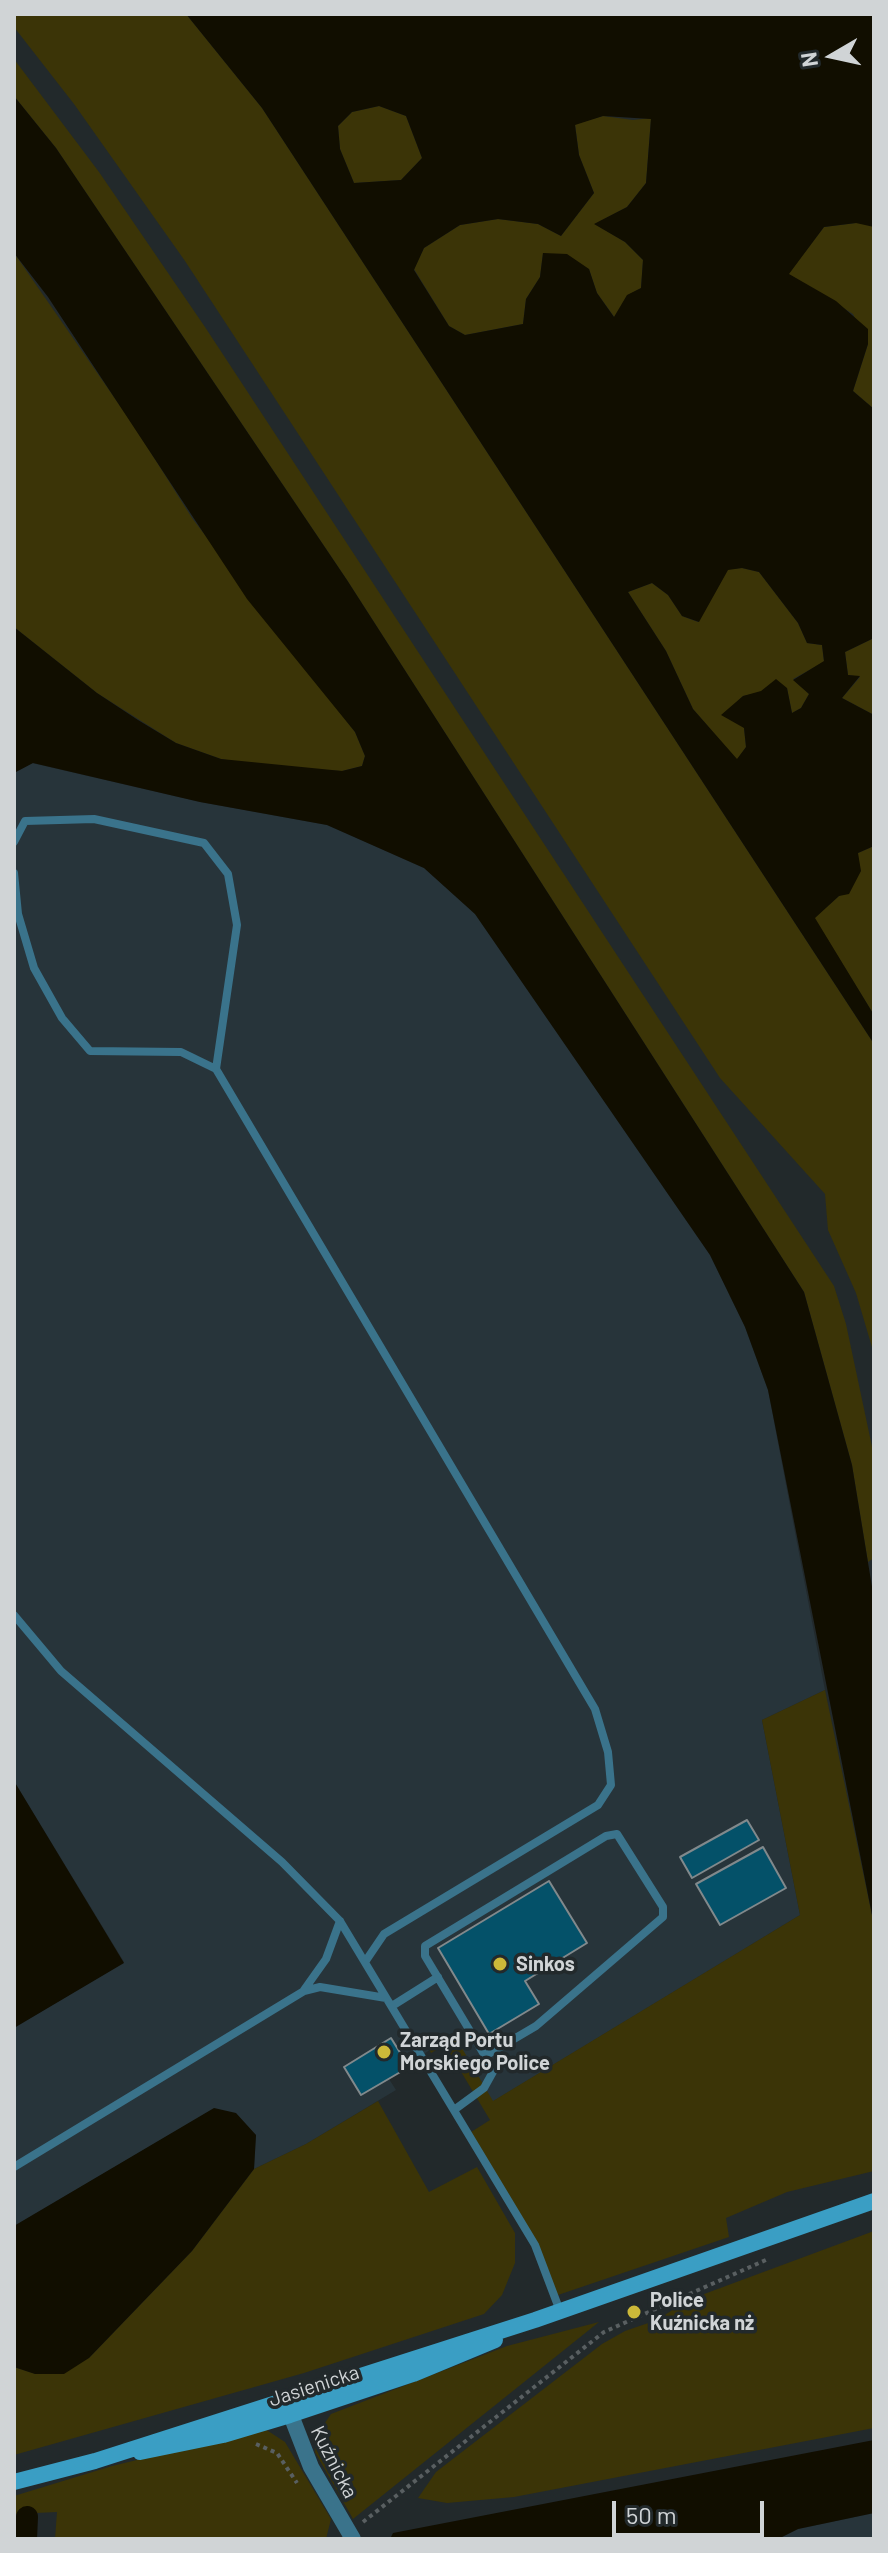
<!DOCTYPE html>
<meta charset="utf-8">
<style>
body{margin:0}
#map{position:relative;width:888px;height:2553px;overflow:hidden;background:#22292b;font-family:Barlow,sans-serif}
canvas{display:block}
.frame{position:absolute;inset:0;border:16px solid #d0d4d6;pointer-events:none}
.north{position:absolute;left:792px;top:16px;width:80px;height:80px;-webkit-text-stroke:6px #22292b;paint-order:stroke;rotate:261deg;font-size:22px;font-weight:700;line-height:32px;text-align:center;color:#d0d4d6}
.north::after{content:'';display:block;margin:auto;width:28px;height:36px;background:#d0d4d6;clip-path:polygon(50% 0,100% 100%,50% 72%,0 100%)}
.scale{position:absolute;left:612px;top:2501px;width:152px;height:36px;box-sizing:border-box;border:4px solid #d0d4d6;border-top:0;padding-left:10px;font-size:24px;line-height:28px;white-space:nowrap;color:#d0d4d6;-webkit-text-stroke:6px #22292b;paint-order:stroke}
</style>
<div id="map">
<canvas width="888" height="2553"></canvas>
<div class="frame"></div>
<div class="north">N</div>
<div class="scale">50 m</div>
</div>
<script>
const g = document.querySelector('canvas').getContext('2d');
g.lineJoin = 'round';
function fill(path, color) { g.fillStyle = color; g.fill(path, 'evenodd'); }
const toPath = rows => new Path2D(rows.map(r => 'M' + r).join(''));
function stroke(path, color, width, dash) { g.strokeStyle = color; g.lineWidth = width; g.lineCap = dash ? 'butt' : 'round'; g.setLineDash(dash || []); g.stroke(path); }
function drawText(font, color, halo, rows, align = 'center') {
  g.font = font + ' Barlow,sans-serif'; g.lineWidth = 7; g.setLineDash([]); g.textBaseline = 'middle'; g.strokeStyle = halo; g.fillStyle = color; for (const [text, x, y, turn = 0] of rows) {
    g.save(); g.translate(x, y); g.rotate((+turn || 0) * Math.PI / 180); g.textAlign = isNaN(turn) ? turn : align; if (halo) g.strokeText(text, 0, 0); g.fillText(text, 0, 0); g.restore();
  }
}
fill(toPath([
 [32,763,200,802,327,825,424,868,475,914,710,1255,745,1327,768,1390,825,1690,762,1720,800,1915,492,2102,452,2034,389,2079,396,2090,306,2144,254,2169,256,2135,214,2109,14,2226,14,2028,124,1962,14,1781,14,773],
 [874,2513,874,2539,778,2539,798,2529]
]), '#27343a');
fill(toPath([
 [14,14,186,14,262,108,874,1044,874,1354,856,1293,828,1230,825,1194,720,1078,185,261,74,104,14,27],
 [14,59,99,172,205,327,834,1286,846,1324,874,1456,874,1558,868,1562,852,1465,804,1292,347,580,56,148,14,96],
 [379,106,406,116,422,158,401,180,354,183,340,149,338,126,352,112],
 [603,116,633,120,651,118,646,183,627,207,595,224,625,242,643,260,641,288,627,296,615,318,597,293,589,269,543,253,540,277,526,299,523,324,465,335,449,326,414,269,424,248,460,225,498,219,538,224,561,236,594,193,579,155,575,124],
 [856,223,871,223,874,227,874,409,853,391,868,344,853,314,788,274,824,227],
 [14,253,134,426,192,518,355,732,365,756,362,766,342,771,268,767,221,759,176,743,97,693,14,627],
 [742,568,759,572,798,623,807,643,822,645,824,662,793,679,809,694,801,708,792,713,787,688,743,696,731,708,744,728,746,747,737,760,693,709,666,651,628,592,652,583,668,595,682,616,698,622,728,569],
 [874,638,874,715,842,698,860,677,848,675,845,652],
 [874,846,874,1015,814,918,839,896,858,853],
 [825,1690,874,1925,874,2171,787,2192,726,2218,729,2237,555,2296,535,2245,468,2134,490,2120,445,2045,431,2053,429,2049,453,2033,493,2101,800,1915,762,1720],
 [378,2101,429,2192,477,2167,515,2233,515,2263,502,2295,484,2314,304,2373,14,2455,14,2367,36,2374,89,2358,192,2251,254,2169,306,2144],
 [874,2231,874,2428,514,2497,447,2503,418,2498,436,2472,602,2344,625,2331,657,2320,688,2300],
 [599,2322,353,2519,315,2452,318,2433,331,2414,507,2346],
 [265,2429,285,2442,331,2519,326,2539,55,2539,57,2512,14,2514,14,2496,112,2466]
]), '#3b3407');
fill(toPath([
 [186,14,874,14,874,227,856,223,824,227,789,274,836,301,868,329,868,344,853,391,874,409,874,638,845,652,848,675,860,676,842,698,874,715,874,846,858,853,861,871,849,894,839,896,815,918,874,1015,874,1044,262,108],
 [379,106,406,116,422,158,401,180,354,183,340,149,338,126,352,112],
 [603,116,651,119,646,183,627,207,594,224,625,242,643,260,641,288,627,295,614,317,597,293,589,269,567,254,543,253,540,277,526,299,523,324,465,335,449,326,414,270,424,248,460,225,498,219,538,224,561,236,594,193,579,155,575,125],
 [742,568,759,572,798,623,807,643,822,645,824,661,793,680,809,694,801,708,792,713,787,688,776,679,761,691,743,696,721,715,744,728,746,747,737,759,693,709,666,651,628,592,652,583,668,595,682,616,699,622,728,570],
 [14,96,56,148,347,580,804,1292,852,1465,874,1599,874,1925,768,1390,745,1327,710,1255,475,914,424,868,327,825,200,802,33,763,14,773,14,627,97,693,138,720,176,743,221,759,342,771,362,766,365,756,355,732,247,599,48,297,14,253],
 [14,1781,124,1963,14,2028],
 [214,2108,236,2113,256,2135,254,2169,192,2251,89,2358,64,2374,35,2374,14,2367,14,2226],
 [874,2440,874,2513,798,2529,778,2539,390,2539,393,2533]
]), '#110e00');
stroke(toPath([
 [26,2539,27,2517]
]), '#110e00', 22);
const building = toPath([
 [747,1820,759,1840,692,1878,680,1857,747,1820],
 [763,1847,786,1888,720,1925,696,1884,763,1847],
 [549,1881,587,1943,525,1981,539,2004,489,2034,438,1948,549,1881],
 [391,2038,409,2067,361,2095,344,2067,391,2038]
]);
fill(building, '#045169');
stroke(building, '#81898c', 2);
stroke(toPath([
 [256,2444,277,2453,297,2483],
 [363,2522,604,2332,768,2259]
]), '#595f61', 4, [4, 4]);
stroke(toPath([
 [14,842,25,821,94,819,204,843,228,874,237,925,216,1069],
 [14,873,18,914,34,968,62,1018,90,1051,181,1052,216,1069,595,1709,608,1752,611,1785,598,1805,384,1934,365,1962],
 [14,1615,61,1671,282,1862,340,1921,535,2245,560,2311],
 [304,1990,326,1959,340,1921],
 [392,2006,438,1977],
 [454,2110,484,2088,494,2070,485,2056,425,1956,425,1946,606,1836,617,1834,663,1907,663,1917,536,2026,485,2056],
 [14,2167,304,1991,320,1987,386,1998]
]), '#3a738b', 8);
stroke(toPath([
 [287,2405,311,2467,353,2539]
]), '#3a738b', 16);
stroke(toPath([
 [140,2452,223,2435,290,2415,413,2374,495,2340],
 [14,2482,95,2461,535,2320,874,2201]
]), '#3a9ec4', 16);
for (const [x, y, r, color] of [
 [500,1964,8,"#ccb939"],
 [384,2052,8,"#ccb939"],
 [634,2312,8,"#ccb939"]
]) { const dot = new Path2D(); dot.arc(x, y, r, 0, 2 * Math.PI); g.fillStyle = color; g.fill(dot); stroke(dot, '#22292b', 3); }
drawText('bold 20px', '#d0d4d6', '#22292b', [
 ["Sinkos",516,1964],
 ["Zarząd Portu",400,2040],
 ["Morskiego Police",400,2063],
 ["Police",650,2300],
 ["Kuźnicka nż",650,2323]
], 'left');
drawText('20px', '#d0d4d6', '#22292b', [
 ["Jasienicka",314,2386,-18],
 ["Kuźnicka",334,2462,63]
]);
</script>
